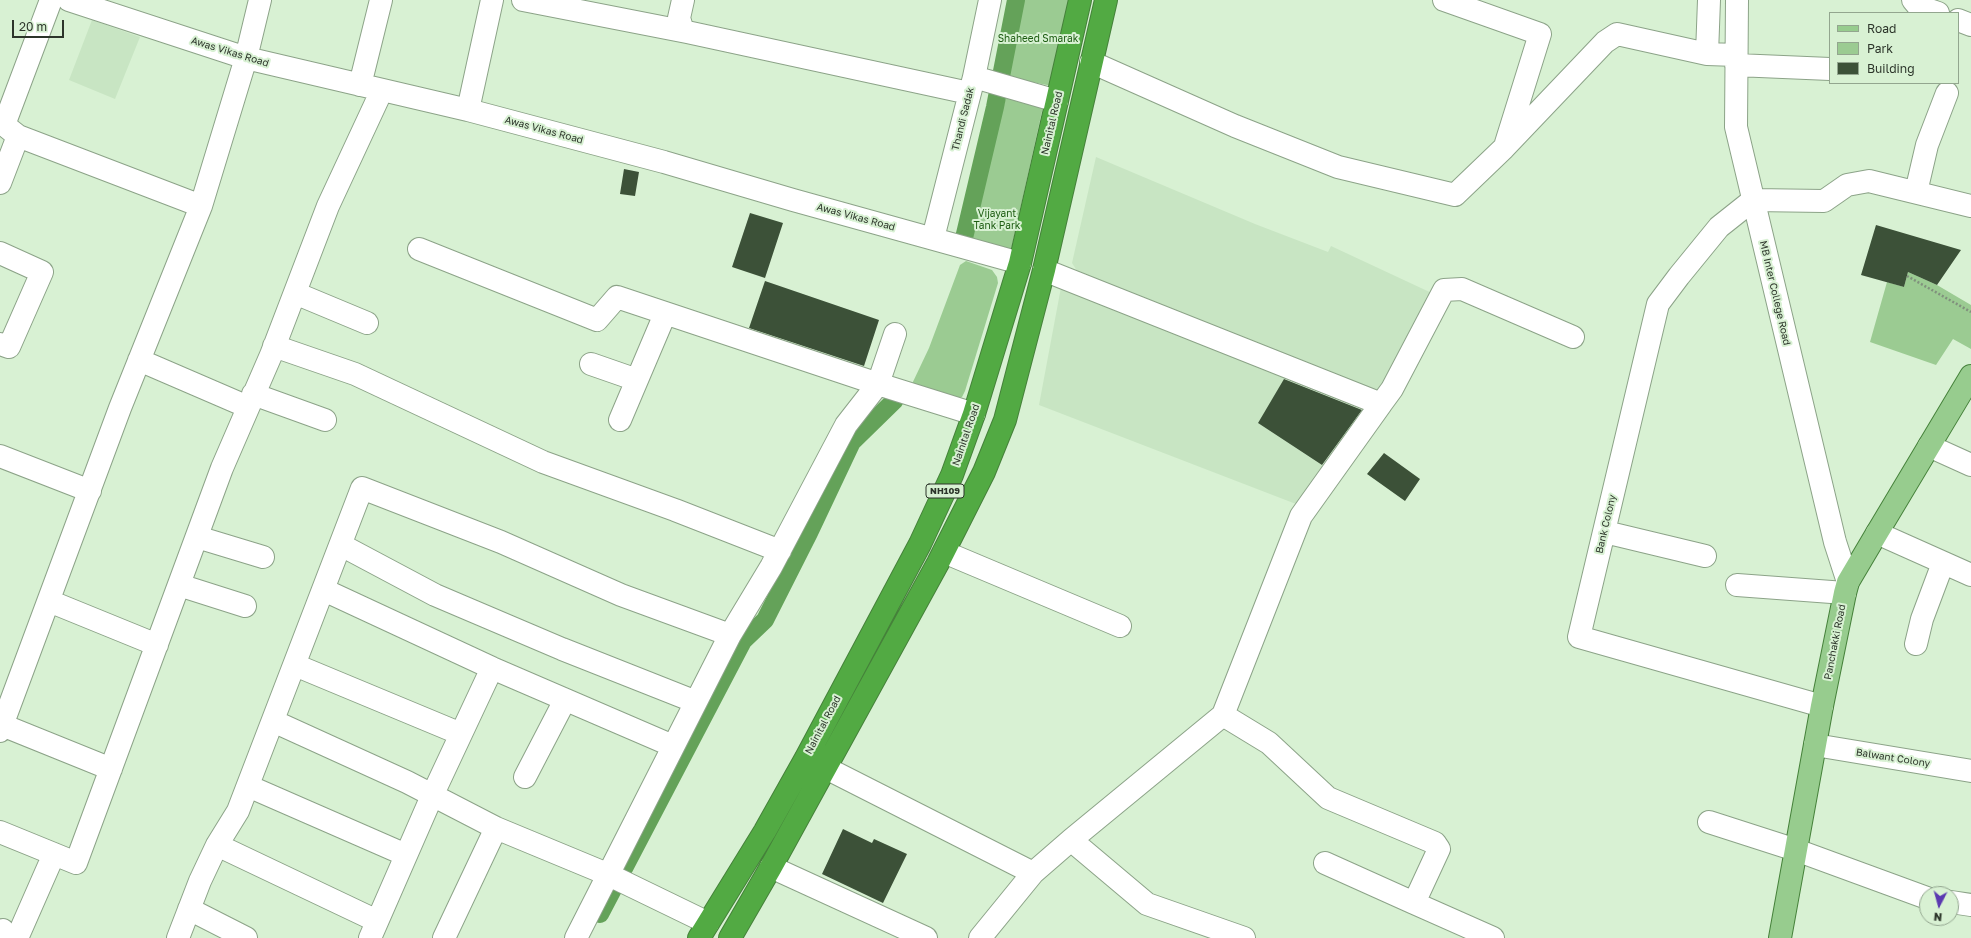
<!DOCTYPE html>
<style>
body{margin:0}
#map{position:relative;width:1971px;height:938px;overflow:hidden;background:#d8f1d3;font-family:"Golos Text",sans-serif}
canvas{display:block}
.legend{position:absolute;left:1829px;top:12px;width:130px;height:72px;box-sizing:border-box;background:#d8f1d3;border:1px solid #93a68f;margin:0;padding:5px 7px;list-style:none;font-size:12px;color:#2c352a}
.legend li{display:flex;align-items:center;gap:8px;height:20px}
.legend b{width:20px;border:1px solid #93a68f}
.north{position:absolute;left:1919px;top:886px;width:40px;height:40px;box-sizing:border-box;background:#d8f1d3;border:1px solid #93a68f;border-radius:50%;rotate:186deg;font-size:11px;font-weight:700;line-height:16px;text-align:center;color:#2c352a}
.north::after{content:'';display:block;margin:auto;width:14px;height:18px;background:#5b39b1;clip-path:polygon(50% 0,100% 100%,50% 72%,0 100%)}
.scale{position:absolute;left:12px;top:20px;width:52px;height:18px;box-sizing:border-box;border:2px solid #2c352a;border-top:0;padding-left:5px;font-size:12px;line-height:14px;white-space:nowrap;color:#2c352a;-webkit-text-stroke:3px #d8f1d3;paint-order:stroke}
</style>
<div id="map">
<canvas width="1971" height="938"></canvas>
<ul class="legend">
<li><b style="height:5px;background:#97cc8e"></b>Road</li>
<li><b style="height:11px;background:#9bcb92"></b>Park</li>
<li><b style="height:11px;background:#3c5138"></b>Building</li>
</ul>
<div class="north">N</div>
<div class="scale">20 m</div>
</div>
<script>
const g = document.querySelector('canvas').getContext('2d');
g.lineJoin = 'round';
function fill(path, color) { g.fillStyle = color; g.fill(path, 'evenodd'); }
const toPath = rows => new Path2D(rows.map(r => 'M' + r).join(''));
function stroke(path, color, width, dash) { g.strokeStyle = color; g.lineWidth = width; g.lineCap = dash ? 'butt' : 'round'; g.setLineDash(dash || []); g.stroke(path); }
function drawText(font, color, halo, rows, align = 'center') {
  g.font = font + ' "Golos Text",sans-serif'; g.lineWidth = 4; g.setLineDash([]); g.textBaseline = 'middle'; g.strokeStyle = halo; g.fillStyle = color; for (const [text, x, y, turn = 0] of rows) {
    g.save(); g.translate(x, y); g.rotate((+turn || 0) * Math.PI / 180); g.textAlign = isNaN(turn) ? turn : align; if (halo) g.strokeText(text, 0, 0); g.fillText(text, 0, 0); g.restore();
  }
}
fill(toPath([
 [92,20,140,37,115,99,69,80],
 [1096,157,1255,224,1328,252,1331,246,1436,295,1380,396,1081,277,1072,263],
 [1062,282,1288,374,1258,423,1323,466,1296,504,1039,405]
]), '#c8e5c3');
fill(toPath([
 [1023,0,1070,0,1052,86,1007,77],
 [1006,97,1043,107,1011,250,970,239],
 [966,261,992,270,997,277,998,283,965,391,962,397,955,399,911,386,929,348,960,265],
 [1908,272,1937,285,1971,305,1971,349,1953,339,1936,365,1870,342,1887,282,1904,287]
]), '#9bcb92');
stroke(toPath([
 [964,238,995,107,1016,0],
 [600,914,743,641,765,620,809,533,852,442,895,400]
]), '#64a259', 18);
fill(toPath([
 [624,169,639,172,635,196,620,194],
 [750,213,783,223,765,278,732,267],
 [1876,225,1961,250,1937,285,1908,272,1904,287,1861,275],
 [765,281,879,320,864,366,749,328],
 [1284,379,1362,410,1322,465,1258,423],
 [1384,453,1420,479,1405,501,1367,474],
 [843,829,872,843,874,839,907,854,883,903,822,874]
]), '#3c5138');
const minor = toPath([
 [69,0,246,58,468,110,664,162,793,200,1020,263],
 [523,0,687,32,969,93],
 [683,0,679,18,682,28,687,32],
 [1444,0,1540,34,1506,143],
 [1737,0,1736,127,1835,542,1848,582],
 [1913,0,1918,6,1938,13],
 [1958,20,1971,25],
 [1707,54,1709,0],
 [1091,62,1235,126,1338,167,1455,195,1504,148,1605,42,1617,34,1707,54,1736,55],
 [1736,65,1830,69],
 [974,77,1057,101],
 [360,85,381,0],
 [468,110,492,0],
 [18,136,4,125,51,0],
 [0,183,18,136,201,206],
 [1916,192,1927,145,1947,93],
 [933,238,974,77,990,0],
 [419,249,597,320,617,297,878,384,974,414],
 [0,253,42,272,9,347,0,344],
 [1044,270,1381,404,1301,516,1223,715,1071,840],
 [295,293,367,323],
 [274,346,355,374,543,462,675,510,780,551],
 [139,360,248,407],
 [591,364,637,380],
 [253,394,325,420],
 [1381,404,1392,389,1444,290,1462,289,1573,337],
 [620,420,665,314],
 [1929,446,1971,465],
 [0,456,90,491],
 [1605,532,1705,556],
 [1877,533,1971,575],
 [197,537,263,557],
 [341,545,435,595,562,649,696,702],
 [944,552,1120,626],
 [179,585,245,606],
 [1737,585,1845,593],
 [324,590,492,668,673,746],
 [49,601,157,645],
 [1916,644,1922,619,1943,563],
 [295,665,461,734],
 [1822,706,1579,637,1658,304,1679,276,1719,227,1753,200,1824,201,1847,185,1869,181,1971,206],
 [1223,715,1269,743,1328,798,1435,843,1439,849,1414,903,1493,938],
 [273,721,407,782,496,828,607,874,708,923],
 [2,725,111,769],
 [0,731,120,408,201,206,246,58,260,0],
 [1815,745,1971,771],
 [826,768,1033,873,1071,840,1147,904,1244,938],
 [525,777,565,700],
 [248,786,406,855],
 [1709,822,1796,850,1927,898],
 [0,832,76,863,222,468,271,355,328,206,382,90],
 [217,845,377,921],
 [1325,863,1414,903],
 [771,867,926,938],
 [1951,902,1971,905],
 [189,909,246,938],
 [18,936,54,854],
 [0,937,3,930],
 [178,938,200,881,217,845,238,811,362,488,501,542,621,595,730,635],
 [370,938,432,796,492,668],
 [444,938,496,828],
 [576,938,730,635,771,567,846,425,878,384,895,334],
 [980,938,1033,873]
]);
const major = toPath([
 [1780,938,1822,706,1845,593,1848,582,1877,533,1971,376]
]);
const highway = toPath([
 [699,938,765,831,806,758,920,544,952,475,974,414,1020,263,1080,0],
 [730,938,771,867,938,563,984,472,1005,420,1044,270,1106,0]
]);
stroke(minor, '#8ca388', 24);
stroke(major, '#45813a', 24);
stroke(highway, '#45813a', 24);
stroke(toPath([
 [1907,276,1971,312]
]), '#80917d', 2.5, [2, 2]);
stroke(minor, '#fff', 22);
stroke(major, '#97cc8e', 22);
stroke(highway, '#52aa43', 22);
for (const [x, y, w] of [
 [945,491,38]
]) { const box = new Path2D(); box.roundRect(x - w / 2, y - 7, w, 14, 3); g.fillStyle = '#d8f1d3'; g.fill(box); stroke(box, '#2c352a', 1); }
drawText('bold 9px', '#2c352a', null, [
 ["NH109",945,491]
]);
drawText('10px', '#1d5c12', '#d8f1d3', [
 ["Shaheed Smarak",1038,39],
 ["Vijayant",997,214],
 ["Tank Park",997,226]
]);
drawText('10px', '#2c352a', '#d8f1d3', [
 ["Awas Vikas Road",230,52,17],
 ["Thandi Sadak",963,119,-76],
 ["Nainital Road",1052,123,-77],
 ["Awas Vikas Road",544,130,15],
 ["Awas Vikas Road",856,217,15],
 ["MB Inter College Road",1775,293,77],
 ["Nainital Road",966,435,-71],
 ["Bank Colony",1606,524,-77],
 ["Panchakki Road",1835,642,-79],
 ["Nainital Road",823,725,-62],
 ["Balwant Colony",1893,758,9]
]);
</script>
